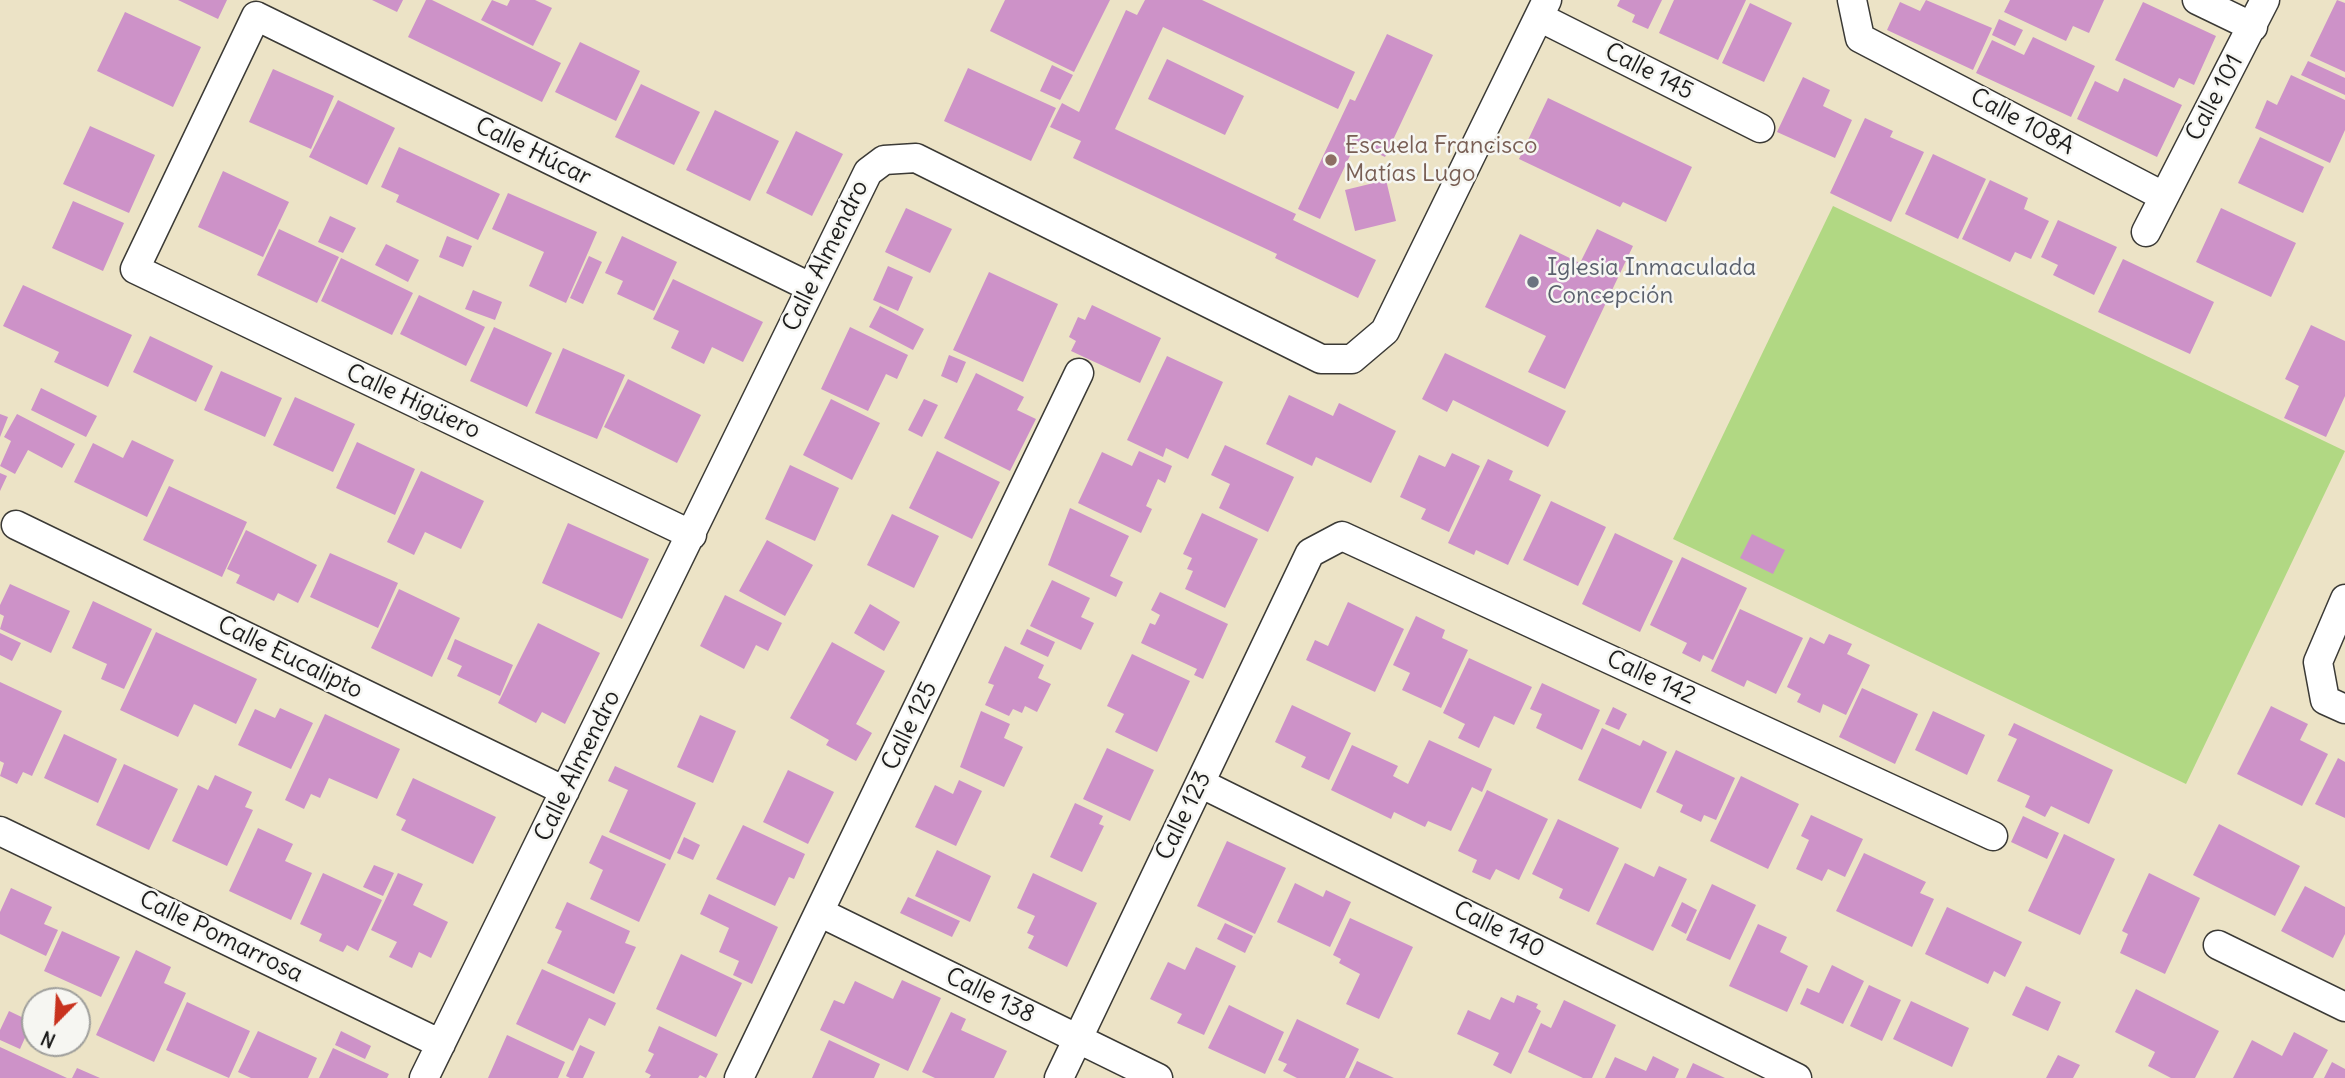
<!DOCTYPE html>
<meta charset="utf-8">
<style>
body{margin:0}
#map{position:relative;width:2345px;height:1078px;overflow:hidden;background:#ece3c6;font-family:Delius,sans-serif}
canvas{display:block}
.north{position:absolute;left:21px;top:987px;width:70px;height:70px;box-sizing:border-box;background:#f6f6f2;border:2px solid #9f9f9c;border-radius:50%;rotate:204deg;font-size:19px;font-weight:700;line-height:28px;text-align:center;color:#1c1c1c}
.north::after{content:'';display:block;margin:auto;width:24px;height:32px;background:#c8321e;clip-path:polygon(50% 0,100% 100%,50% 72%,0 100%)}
</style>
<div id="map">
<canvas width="2345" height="1078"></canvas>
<div class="north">N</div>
</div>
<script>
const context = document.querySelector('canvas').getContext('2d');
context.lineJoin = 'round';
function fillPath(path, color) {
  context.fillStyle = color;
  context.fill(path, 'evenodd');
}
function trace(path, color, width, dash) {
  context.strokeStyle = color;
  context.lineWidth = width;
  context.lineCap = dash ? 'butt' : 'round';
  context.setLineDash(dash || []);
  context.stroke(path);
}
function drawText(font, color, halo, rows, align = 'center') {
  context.font = font + ' Delius,sans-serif';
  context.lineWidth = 5;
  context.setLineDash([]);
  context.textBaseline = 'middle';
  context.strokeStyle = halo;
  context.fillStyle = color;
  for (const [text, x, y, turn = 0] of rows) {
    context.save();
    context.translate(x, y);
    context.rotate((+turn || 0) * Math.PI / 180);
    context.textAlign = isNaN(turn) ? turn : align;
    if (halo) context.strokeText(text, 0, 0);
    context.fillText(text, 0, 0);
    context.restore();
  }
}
fillPath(new Path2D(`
 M1833,206L2345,451L2186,784L1673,539Z`), '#b1d883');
fillPath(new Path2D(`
 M178,0H227L218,19Z
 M372,0H403L397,12Z
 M426,0H432L561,63L542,102L408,37Z
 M492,0L507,6L510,0H535L552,8L533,46L481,20Z
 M1005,0H1110L1074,72L990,31Z
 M1145,0H1202L1355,72L1338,109L1163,27L1115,129L1296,214L1293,220L1376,260L1358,298L1275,258L1277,254L1073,158L1081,141L1050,127L1062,103L1079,112L1126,10L1137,15Z
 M1620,0H1662L1648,29L1632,22L1635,15L1617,6Z
 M1674,0H1746L1718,60L1659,33Z
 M1926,0L1992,28L1973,70L1887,30L1900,2L1920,11Z
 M2010,0H2104L2089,33L2073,26L2066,41L2004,12Z
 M2337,0L2345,3V72L2310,56Z
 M2143,2L2216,36L2194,85L2179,78L2174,88L2115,60Z
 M1750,3L1792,23L1764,82L1722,63Z
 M125,12L201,47L173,107L97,71Z
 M1999,19L2023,30L2015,46L1992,35Z
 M1387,34L1433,55L1385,157L1356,143L1320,219L1298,209L1350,99L1355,101Z
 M2033,37L2095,66L2071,117L1976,73L1992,40L2024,55Z
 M580,42L640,71L616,121L555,92Z
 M1167,59L1244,96L1225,135L1148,99Z
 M2308,61L2345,78V95L2301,75Z
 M1052,65L1073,75L1060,100L1040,91Z
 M968,68L1056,108L1031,161L944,121Z
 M273,69L334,96L311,149L249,122Z
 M2291,75L2345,100V130L2330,163L2255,128L2267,100L2277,105Z
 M1803,77L1830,90L1823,106L1852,120L1835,158L1777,132Z
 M2124,78L2182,105L2157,157L2077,119L2095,81L2118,92Z
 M641,84L700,112L674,165L615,137Z
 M1548,98L1692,167L1666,222L1623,202L1620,207L1519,159Z
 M338,100L395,128L367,185L309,157Z
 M715,110L779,141L750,201L686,170Z
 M1865,118L1893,131L1890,137L1924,152L1891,222L1830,193Z
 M90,126L155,155L129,213L63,184Z
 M796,131L843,154L812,216L766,193Z
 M2260,137L2324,167L2303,213L2238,183Z
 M399,147L500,194L478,240L396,202L399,195L381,187Z
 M1933,154L1986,179L1958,239L1905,214Z
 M223,171L289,202L263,257L198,227Z
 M1386,180L1396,221L1355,231L1345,190Z
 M1990,180L2028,198L2024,209L2049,221L2031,259L2015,252L2010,262L1962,239Z
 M508,193L597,232L566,303L529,286L544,252L492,229Z
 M73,201L124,223L103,271L52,248Z
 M906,208L952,229L930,273L885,252Z
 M2221,208L2296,243L2271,297L2196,262Z
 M330,216L356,228L343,253L318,242Z
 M2058,220L2117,247L2094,295L2053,275L2058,265L2041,257Z
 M279,229L339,257L317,303L257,275Z
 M1597,229L1633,246L1565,389L1528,372L1546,336L1485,307L1520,234L1580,263Z
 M447,236L472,246L463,267L439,257Z
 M622,236L677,262L654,311L617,294L623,281L605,273Z
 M386,244L419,260L408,282L375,265Z
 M589,256L602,262L583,304L570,298Z
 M341,258L413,293L392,335L321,301Z
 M2123,259L2214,302L2190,354L2098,312Z
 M888,266L913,277L898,311L873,300Z
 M989,272L1058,304L1023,382L953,350Z
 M673,279L763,322L743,362L712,347L704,364L671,348L679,331L653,319Z
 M23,285L132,335L108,387L54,362L59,352L3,326Z
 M473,290L502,302L495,320L465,309Z
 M419,295L485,327L466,366L400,334Z
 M1092,305L1161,338L1140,383L1071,351L1076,341L1069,337L1078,317L1085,320Z
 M880,306L924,329L913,350L869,327Z
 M2311,325L2345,341V396L2326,437L2284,418L2299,386L2285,379Z
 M494,327L552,353L527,407L470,381Z
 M850,327L908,355L897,379L886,374L868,411L821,389Z
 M150,336L213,366L196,402L133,372Z
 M563,348L625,375L597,439L535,413Z
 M1445,353L1566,411L1548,447L1453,400L1447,412L1422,399Z
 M949,355L966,362L957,383L941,376Z
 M1167,356L1223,382L1188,459L1166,448L1163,457L1127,440Z
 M221,371L282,398L265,437L204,410Z
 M976,373L1024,397L1017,410L1036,419L1010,471L944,438Z
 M628,379L701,415L677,463L604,427Z
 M41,388L97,416L86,437L31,410Z
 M1289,395L1333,416L1339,403L1396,431L1371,483L1316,457L1312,466L1266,444Z
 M295,397L355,424L333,472L273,445Z
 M831,399L880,423L852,480L803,455Z
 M924,399L938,405L922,437L908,430Z
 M0,414L8,417L0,437Z
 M17,414L75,444L62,468L28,450L15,474L0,466L11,441L4,437Z
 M132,440L174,460L147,517L74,482L93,443L123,458Z
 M357,442L415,469L395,515L336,488Z
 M1225,445L1294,477L1268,532L1219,508L1230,484L1211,475Z
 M937,451L1000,482L972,539L909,508Z
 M1139,451L1172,466L1165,483L1158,479L1146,506L1152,509L1141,533L1078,503L1102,452L1132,466Z
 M1452,453L1480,466L1449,532L1421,519L1426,509L1400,497L1419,455L1445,467Z
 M1488,459L1513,471L1509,480L1541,495L1508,565L1476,550L1474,555L1448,543Z
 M790,465L839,488L815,541L765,519Z
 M421,471L484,501L461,549L425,532L414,555L387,542Z
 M0,473L7,476L0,491Z
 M169,486L247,522L222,577L143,540Z
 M1551,501L1606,527L1578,586L1523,560Z
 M1070,508L1129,536L1110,576L1123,582L1116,597L1048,565Z
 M1202,513L1258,539L1225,608L1185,589L1193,571L1187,569L1192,558L1183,554Z
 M892,514L939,536L914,588L867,565Z
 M568,523L649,559L622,619L542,583Z
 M246,530L317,565L298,603L278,593L274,601L236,583L240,575L227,569Z
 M1615,533L1673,561L1640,632L1582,604Z
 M1752,534L1785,550L1773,574L1740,558Z
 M767,540L813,565L785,616L739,591Z
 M330,553L398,583L378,628L310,597Z
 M1682,557L1747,588L1713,660L1703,655L1700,662L1682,653L1687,643L1650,625Z
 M1052,580L1090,598L1081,617L1094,623L1081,650L1030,626Z
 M10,584L70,611L51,653L0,629L4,616L0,614V605Z
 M399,589L460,618L432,677L371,648Z
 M1160,592L1228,624L1203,679L1194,675L1197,669L1141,643L1150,623L1155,625L1160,615L1151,610Z
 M725,595L782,623L768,651L756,645L744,669L700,646Z
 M93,601L152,629L124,689L101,679L107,664L72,648Z
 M1348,602L1404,629L1375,692L1306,660L1315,640L1328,646Z
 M870,604L900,622L884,651L854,633Z
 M1740,609L1803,638L1776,694L1747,680L1744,687L1711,671Z
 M1416,616L1445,630L1442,638L1468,650L1441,708L1402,690L1410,673L1393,665Z
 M538,623L600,653L565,724L542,712L536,723L498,703Z
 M1027,629L1055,642L1048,657L1020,644Z
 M156,632L257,679L236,724L194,704L178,737L120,710Z
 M0,633L21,643L12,661L0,655Z
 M1829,634L1852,644L1847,654L1870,665L1846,715L1823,704L1820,713L1797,702L1801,694L1787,687L1810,637L1824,644Z
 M455,639L513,665L500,696L457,676L462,666L447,659Z
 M832,642L885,671L856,724L872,733L856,761L826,745L829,740L790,718Z
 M1005,646L1044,665L1038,678L1051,684L1037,712L1025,706L1022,713L1013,709L1009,716L985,705L994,685L988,683Z
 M1132,654L1190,681L1157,752L1115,732L1124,714L1107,706Z
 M1469,658L1532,687L1514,725L1494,716L1479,748L1458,738L1465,724L1443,713Z
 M0,682L62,711L32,776L23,772L17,784L0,776L4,763L0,761Z
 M1542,683L1600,710L1582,750L1536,728L1542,714L1530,709Z
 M1862,688L1918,714L1895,764L1839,737Z
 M1292,705L1351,733L1329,780L1301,767L1306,757L1275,742Z
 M2271,706L2308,724L2300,740L2328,754L2302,806L2237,774Z
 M1613,707L1627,714L1619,730L1605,724Z
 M280,708L313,723L291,769L238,745L255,709L275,718Z
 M981,711L1010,724L1004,738L1023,747L1004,787L960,767Z
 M1933,711L1985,735L1967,775L1915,750Z
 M325,714L400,749L377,799L329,778L320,798L311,794L304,809L285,800Z
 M700,715L736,731L713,783L677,767Z
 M2014,723L2113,770L2089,824L2051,806L2045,817L2025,807L2030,796L1997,781L2017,739L2008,735Z
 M1602,728L1640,746L1643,740L1667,752L1641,809L1578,780Z
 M64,734L117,759L98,803L44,778Z
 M1429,740L1492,769L1482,792L1472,787L1451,831L1428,821L1425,827L1394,812L1391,819L1331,790L1352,745L1398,766L1393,776L1408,784Z
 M1107,748L1154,770L1130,821L1083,799Z
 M1676,750L1735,778L1716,820L1704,815L1701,822L1680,812L1683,805L1656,792Z
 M2338,758L2345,762V818L2315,804Z
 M124,764L178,789L149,850L96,825Z
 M615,766L696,803L670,860L609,832L628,790L608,781Z
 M788,770L834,792L808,844L763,822Z
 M215,775L252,792L245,807L253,810L227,866L172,841L198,785L208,790Z
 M1741,776L1799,804L1768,869L1710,841Z
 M413,778L496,817L473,864L401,830L406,820L396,815Z
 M959,780L982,791L956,846L915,827L935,785L953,794Z
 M1487,790L1548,819L1519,880L1496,869L1490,880L1472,872L1477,860L1458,851Z
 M1075,803L1103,816L1099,824L1104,826L1082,872L1050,857Z
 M1811,815L1863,839L1845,877L1828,869L1822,881L1796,869L1809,840L1801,836Z
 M2023,816L2059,833L2047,859L2011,842Z
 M1558,819L1619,848L1589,912L1559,898L1563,889L1532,874Z
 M2219,824L2300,866L2275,916L2193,875Z
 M743,825L805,854L794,879L789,877L775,906L716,879Z
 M258,828L293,844L285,861L312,873L291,920L229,891Z
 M2064,834L2115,859L2080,935L2028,911Z
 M602,835L666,864L639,922L590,899L603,870L589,863Z
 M684,837L700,845L693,860L677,853Z
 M1227,841L1286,868L1255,934L1197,906Z
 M937,850L991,876L970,922L915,896Z
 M1864,853L1926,882L1920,893L1934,899L1912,947L1836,911Z
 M1625,863L1654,877L1659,866L1687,879L1653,951L1596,924Z
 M374,865L394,873L383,896L363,887Z
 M323,873L382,900L358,951L347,945L343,952L319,941L322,934L300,924Z
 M398,873L423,884L413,905L448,922L431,958L419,952L412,968L389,957L397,942L371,930Z
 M1033,873L1097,903L1067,967L1028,948L1034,936L1027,933L1035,916L1017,908Z
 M2149,873L2200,898L2165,974L2120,953L2128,934L2122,931Z
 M1295,883L1323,897L1326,890L1351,902L1330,947L1277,922Z
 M1712,884L1756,905L1730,960L1686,940Z
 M2305,886L2345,907V934L2333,958L2281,931Z
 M11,888L52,907L44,924L58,930L46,956L0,934V912Z
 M709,894L778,927L752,984L733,975L739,961L719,952L729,928L700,914Z
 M908,897L960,921L952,937L900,913Z
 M567,902L630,931L625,943L636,947L614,994L547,963L562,931L555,928Z
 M1682,902L1697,910L1686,934L1671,926Z
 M1947,907L2022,942L2005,977L1994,971L1988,984L1925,954Z
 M1350,918L1413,947L1379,1019L1346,1004L1360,974L1339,963L1341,959L1333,955Z
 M1225,923L1253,936L1245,953L1217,939Z
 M1758,924L1787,937L1780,952L1808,966L1787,1012L1729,986Z
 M62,931L120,957L101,997L44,971Z
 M1196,947L1236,966L1204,1035L1177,1023L1182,1014L1150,999L1168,962L1185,970Z
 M136,950L171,967L164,983L186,993L154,1062L96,1035Z
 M681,954L742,983L716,1037L656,1009Z
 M1832,965L1864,981L1843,1024L1800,1004L1807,988L1819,993Z
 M542,969L616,1003L605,1026L589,1018L573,1051L516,1024Z
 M902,980L941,998L908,1071L820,1030L834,1000L844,1004L855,981L893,999Z
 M1869,985L1901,1000L1882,1041L1850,1026Z
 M2026,986L2061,1002L2048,1031L2012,1015Z
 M2136,989L2219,1031L2195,1078H2171L2148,1066L2155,1052L2115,1032Z
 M1517,995L1538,1004L1536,1008L1541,1011L1511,1074L1493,1065L1499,1053L1457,1034L1468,1010L1490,1020L1501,997L1514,1003Z
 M1564,1000L1616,1025L1592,1078H1583L1528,1052L1541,1023L1551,1028Z
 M1911,1001L1969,1028L1952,1067L1893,1039Z
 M187,1002L250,1031L229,1078L166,1050Z
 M1229,1005L1284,1032L1265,1074L1208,1048Z
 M9,1011L32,1022L20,1049L0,1040V1030Z
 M951,1012L966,1019L961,1030L1007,1051L994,1078H935L922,1072Z
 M1297,1019L1359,1049L1345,1078H1297L1283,1071L1287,1064L1278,1060Z
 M659,1026L718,1054L706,1078L700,1075L698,1078H649L651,1075L645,1072L654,1054L648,1051Z
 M258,1031L317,1058L308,1078H251L238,1072Z
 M341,1031L371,1046L365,1059L335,1045Z
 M2294,1032L2328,1050L2313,1078H2233L2252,1040L2282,1056Z
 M507,1035L565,1062L558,1078H488Z
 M829,1040L880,1064L874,1078H812Z
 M580,1045L595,1052L583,1078H570L566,1076Z
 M0,1047L67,1078H0Z
 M333,1048L389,1074L387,1078H319Z
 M2058,1055L2080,1065L2073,1078H2046Z
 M1653,1056L1679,1069L1675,1078H1605L1615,1057L1646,1071Z
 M1357,1061L1394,1078H1349Z
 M2332,1062L2345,1069V1078H2324Z
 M1693,1063L1725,1078H1686Z
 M77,1068L100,1078H72Z`), '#cd92c8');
const minor = new Path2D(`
 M1852,0L1860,38L2163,196
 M2197,0L2253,27
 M1539,17L1760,128
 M2146,232L2265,0
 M16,525L565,791
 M692,535L135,269L256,16L810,287
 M2345,599L2318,662L2325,700L2345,709
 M1200,783L1797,1078
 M0,831L441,1044
 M821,913L1158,1078
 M2218,945L2345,1007
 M424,1078L868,172L884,160L916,158L1321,359H1352L1385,331L1547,0
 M739,1078L1079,373
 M1059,1078L1310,553L1342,536L1993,836`);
trace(minor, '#3b3a36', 31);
trace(minor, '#fff', 28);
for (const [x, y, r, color] of [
 [1331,160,7,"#8d6e63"],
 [1533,282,7,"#6b7280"]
]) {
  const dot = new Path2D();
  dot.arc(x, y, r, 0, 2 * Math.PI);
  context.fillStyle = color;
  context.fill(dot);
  trace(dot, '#f6f6f2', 2.5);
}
drawText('24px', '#1c1c1c', '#f6f6f2', [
 ["Calle 145",1649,72,27],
 ["Calle 101",2215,98,-62],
 ["Calle 108A",2022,122,28],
 ["Calle Húcar",533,152,26],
 ["Calle Almendro",826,256,-64],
 ["Calle Higüero",413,402,25],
 ["Calle Eucalipto",290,658,26],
 ["Calle 142",1651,678,25],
 ["Calle 125",910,726,-64],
 ["Calle Almendro",578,766,-64],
 ["Calle 123",1184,816,-64],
 ["Calle 140",1499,930,26],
 ["Calle Pomarrosa",221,937,26],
 ["Calle 138",990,996,26]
]);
drawText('24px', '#785e54', '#f6f6f2', [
 ["Escuela Francisco",1345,146],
 ["Matías Lugo",1345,174]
], 'left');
drawText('24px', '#5b616d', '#f6f6f2', [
 ["Iglesia Inmaculada",1547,268],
 ["Concepción",1547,296]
], 'left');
</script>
